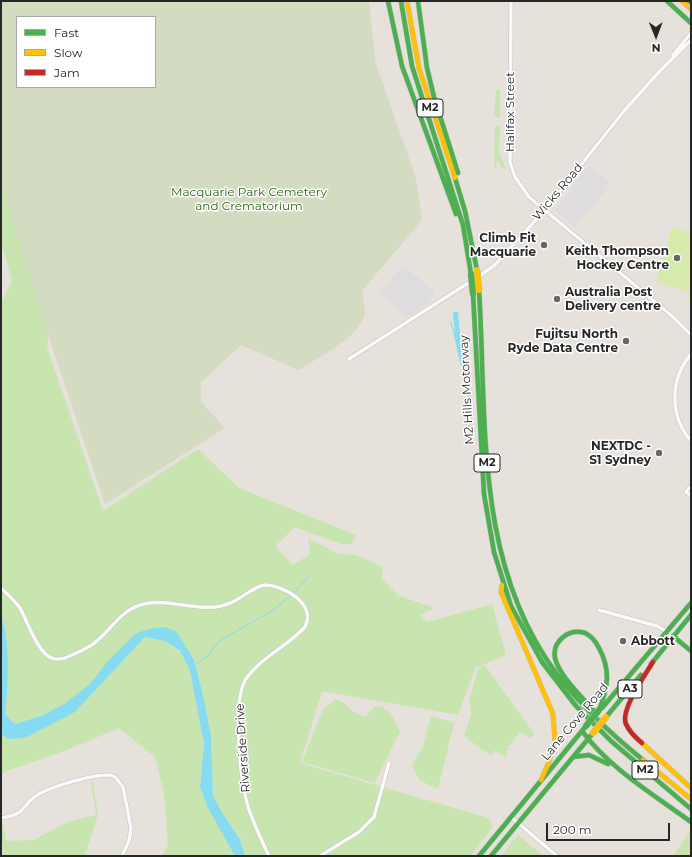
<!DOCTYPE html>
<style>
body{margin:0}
#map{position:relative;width:692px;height:857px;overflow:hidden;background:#e6e1db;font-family:Montserrat,sans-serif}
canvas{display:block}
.frame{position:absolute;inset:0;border:2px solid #272727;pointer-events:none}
.legend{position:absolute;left:16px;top:16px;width:140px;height:72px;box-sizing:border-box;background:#fff;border:1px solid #a9a9a9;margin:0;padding:5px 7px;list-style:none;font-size:12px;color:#272727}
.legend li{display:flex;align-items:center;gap:8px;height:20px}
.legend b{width:20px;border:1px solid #a9a9a9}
.north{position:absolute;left:636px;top:16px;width:40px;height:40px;-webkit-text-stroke:3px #fff;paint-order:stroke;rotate:179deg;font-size:11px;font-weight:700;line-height:16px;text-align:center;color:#272727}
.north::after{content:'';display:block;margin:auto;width:14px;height:18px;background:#272727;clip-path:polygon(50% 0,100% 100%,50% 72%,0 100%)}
.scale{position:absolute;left:546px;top:823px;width:124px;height:18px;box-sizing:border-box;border:2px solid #272727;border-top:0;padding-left:5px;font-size:12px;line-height:14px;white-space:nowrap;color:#272727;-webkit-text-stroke:3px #fff;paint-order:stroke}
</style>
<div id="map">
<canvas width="692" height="857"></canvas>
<div class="frame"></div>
<ul class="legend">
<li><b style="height:5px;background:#4caf50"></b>Fast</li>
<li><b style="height:5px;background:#ffc107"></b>Slow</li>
<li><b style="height:5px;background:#c62828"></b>Jam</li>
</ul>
<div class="north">N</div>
<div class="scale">200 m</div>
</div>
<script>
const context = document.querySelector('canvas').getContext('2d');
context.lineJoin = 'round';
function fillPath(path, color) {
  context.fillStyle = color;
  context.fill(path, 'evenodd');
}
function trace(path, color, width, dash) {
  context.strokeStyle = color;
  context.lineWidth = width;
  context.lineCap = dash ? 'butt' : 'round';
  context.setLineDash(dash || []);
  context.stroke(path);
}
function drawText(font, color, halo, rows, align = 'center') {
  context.font = font + ' Montserrat,sans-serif';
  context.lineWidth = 3;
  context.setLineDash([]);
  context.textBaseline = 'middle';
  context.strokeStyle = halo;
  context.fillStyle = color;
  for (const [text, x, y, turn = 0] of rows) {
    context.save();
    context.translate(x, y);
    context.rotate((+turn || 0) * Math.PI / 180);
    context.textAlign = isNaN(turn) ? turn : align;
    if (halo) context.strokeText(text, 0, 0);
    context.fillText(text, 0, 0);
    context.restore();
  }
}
fillPath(new Path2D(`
 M589,165L611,184L575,227L555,210Z
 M403,265L435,292L427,304L407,317L379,294Z`), '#dfdcdf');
fillPath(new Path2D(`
 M496,90H500V117H494Z
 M495,126H500L499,152L506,169H502L499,161H496V167H494Z
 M1,179L50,319L47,347L103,511L198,449L239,488L356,535L352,544H341L295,527L275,546L293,565L310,554L308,538L338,554L356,555L383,567L381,578L399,596L435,608L420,615L427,622L492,604L506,655L475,668L458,715L322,691L300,763L489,818L493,827L470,856H245L240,838L223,814L213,796L211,735L203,695L194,660L148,629L108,661L91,684L64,704L41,716L15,724L5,715C8,689 11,641 1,617V298H4L12,280L1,242Z
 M145,637L165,641L180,652L190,671L204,744L200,787L235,856H162L168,845L164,793L155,757L119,728L62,752L9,770L1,775V734L8,739L75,712Z
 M485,665L535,735L529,738L520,732L507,748L512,749L507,750L506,758L495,750L491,756L464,736L471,714L469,701L478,669Z
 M336,699C350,704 349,713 366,717L374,707L381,706L391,714L400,731L375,783L302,762L323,709Z
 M431,716L454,723L438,789L419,780L412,765L423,746Z
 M91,782H93L98,815L85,856H3L1,824L3,823L6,841L34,840L67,822L96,815Z
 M690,831L691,856H673Z
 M518,835L542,855L544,856H501Z`), '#c8e5b0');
fillPath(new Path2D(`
 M1,1H369L375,61L416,178L422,220L362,291C363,298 366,309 364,316C359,337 317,358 299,370L241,345L201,382V402L225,428L105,504L42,317L1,182ZM17,17H155V87H17Z`), '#d3dcc1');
fillPath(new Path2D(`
 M672,227L691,233V286L689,292L656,282Z`), '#d6eaac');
fillPath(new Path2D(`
 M453,312H458L463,367L461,366C457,351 455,336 450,322L451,321L455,334Z
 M1,617C11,640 8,689 5,715L15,724L41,716L64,704L90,684L108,661L135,634L148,629L165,627L177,632L194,660L203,695L211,735L213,796L223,814L240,839L245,856H235L208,808L200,787L204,744L190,671L180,651L165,641L145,637L75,712L25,738L8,739L1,734Z`), '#86dbf0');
trace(new Path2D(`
 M294,593L308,577
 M195,665L208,656L219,641L270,612L292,595`), '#86dbf0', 1);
const street = new Path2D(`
 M511,1L510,162L515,177L529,197L672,316L691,335
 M673,55L691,33
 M478,277L495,265L512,246L545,210L624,111L659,72L691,40
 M691,354C670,379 669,416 691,441
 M349,359L473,280
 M691,486L686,492L691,496
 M1,588C7,594 15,601 20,608C27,620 38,654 52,658C59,661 66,658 72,655C81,651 91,647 98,640C110,630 118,616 131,609C157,594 188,610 215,607C238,605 247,589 264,585C284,585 317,604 305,627C288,646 261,657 246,679C232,700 240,777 247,803C252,821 261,839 269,856
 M599,610L657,626L666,631
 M511,817L557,856
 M1,818C29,814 20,805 39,794C53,786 94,774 110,775L115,777L123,787L131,828L129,841L122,856
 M320,856L359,832L374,817L389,763`);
const fast = new Path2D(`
 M388,1L402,66L456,214
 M401,1L412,66L463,225L471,274
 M418,1L427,68L434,97L458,173
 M667,1L691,23
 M688,1L691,2
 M455,178L465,211L477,270
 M479,290C487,419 474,563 556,673C581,706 611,734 643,760
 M473,294L484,494L494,552L511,606L542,662L576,706L611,741L691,809
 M673,636L691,651
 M651,664L691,615
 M602,708L691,603
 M595,712C583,698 559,676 555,658C552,641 569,628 585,633C592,636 596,642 599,648C611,670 608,688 599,710
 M606,717L641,675
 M582,731C610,769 653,794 691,822
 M573,757L589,755L608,764
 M479,856L586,726
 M491,856L593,733`);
const slow = new Path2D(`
 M407,1L419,68L455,178
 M682,1L691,9
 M502,585L501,592L553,714L555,740L549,762L541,780
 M642,743L691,788
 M643,760L691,799`);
const jam = new Path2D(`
 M642,743C636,738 629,731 626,724C620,710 645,675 653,662`);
trace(street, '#c2c1c2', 4.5);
trace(fast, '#c2c1c2', 5.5);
trace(slow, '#c2c1c2', 5.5);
trace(jam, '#c2c1c2', 5.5);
trace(street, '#fbfafa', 3.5);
trace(fast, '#4caf50', 4.5);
trace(slow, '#ffc107', 4.5);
trace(jam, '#c62828', 4.5);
const fastBridge = new Path2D(`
 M471,274L473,294
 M586,726L599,710`);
const slowBridge = new Path2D(`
 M477,270L479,290
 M593,733L606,717`);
trace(fastBridge, '#bfbdbb', 7, []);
trace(slowBridge, '#bfbdbb', 7, []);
trace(fastBridge, '#4caf50', 6);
trace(slowBridge, '#ffc107', 6);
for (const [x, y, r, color] of [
 [544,245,4,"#6a6866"],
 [677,258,4,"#6a6866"],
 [557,299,4,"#6a6866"],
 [626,341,4,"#6a6866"],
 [659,453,4,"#6a6866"],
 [623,641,4,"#6a6866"]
]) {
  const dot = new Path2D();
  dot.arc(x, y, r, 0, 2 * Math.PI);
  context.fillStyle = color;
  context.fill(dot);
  trace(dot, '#fff', 1.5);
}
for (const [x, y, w] of [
 [430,108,26],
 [487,463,26],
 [630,689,24],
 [645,770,26]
]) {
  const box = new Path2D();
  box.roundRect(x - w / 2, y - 9, w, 18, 3);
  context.fillStyle = '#fff';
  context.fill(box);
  trace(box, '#272727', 1);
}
drawText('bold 11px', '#272727', null, [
 ["M2",430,108],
 ["M2",487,463],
 ["A3",630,689],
 ["M2",645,770]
]);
drawText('12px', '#272727', '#fff', [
 ["Halifax Street",510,112,-90],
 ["Wicks Road",558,192,-50],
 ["M2 Hills Motorway",467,390,-93],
 ["Lane Cove Road",575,722,-50],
 ["Riverside Drive",243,748,-94]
]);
drawText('12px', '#296812', '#fff', [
 ["Macquarie Park Cemetery",249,192],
 ["and Crematorium",249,206]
]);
drawText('bold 12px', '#272727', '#fff', [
 ["Climb Fit",536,238],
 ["Macquarie",536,252],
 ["Keith Thompson",669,251],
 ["Hockey Centre",669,265],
 ["Australia Post",565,292,"left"],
 ["Delivery centre",565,306,"left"],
 ["Fujitsu North",618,334],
 ["Ryde Data Centre",618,348],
 ["NEXTDC -",651,446],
 ["S1 Sydney",651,460],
 ["Abbott",631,641,"left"]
], 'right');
</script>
